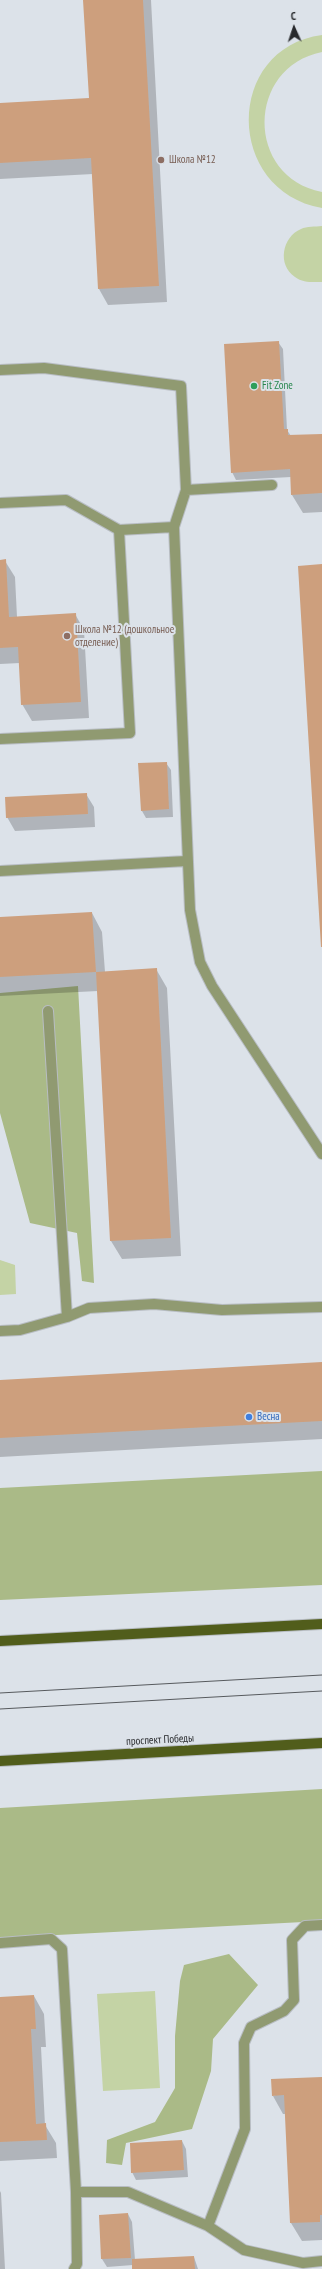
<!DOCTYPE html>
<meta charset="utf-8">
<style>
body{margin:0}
#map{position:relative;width:322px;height:2269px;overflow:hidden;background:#dce2e9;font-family:"PT Sans Narrow",sans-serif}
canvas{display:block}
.north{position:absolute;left:274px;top:8px;width:40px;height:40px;-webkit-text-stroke:3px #dce2e9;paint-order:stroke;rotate:357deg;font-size:11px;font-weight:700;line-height:16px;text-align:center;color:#282a2d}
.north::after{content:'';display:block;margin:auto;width:14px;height:18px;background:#282a2d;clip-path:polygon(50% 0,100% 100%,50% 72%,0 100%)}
</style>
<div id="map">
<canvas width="322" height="2269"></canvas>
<div class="north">С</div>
</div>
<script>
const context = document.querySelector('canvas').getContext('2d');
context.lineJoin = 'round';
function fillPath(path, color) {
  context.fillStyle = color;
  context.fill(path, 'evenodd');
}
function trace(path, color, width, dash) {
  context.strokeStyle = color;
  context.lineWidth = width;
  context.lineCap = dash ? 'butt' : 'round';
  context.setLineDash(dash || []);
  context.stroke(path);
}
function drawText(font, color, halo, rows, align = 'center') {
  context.font = font + ' "PT Sans Narrow",sans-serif';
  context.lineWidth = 4;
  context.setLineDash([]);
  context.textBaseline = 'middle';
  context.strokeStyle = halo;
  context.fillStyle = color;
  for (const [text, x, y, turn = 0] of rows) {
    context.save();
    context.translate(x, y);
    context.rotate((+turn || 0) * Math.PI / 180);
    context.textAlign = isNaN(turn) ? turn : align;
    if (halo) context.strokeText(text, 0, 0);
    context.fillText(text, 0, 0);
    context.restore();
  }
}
fillPath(new Path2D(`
 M322,35V52C246,67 245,177 322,192V208C225,191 224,48 322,35Z
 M322,226V282C312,282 303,283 295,277C277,265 282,237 301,229C307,226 315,227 322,226Z
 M0,1260L15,1265L16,1294L0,1295Z
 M155,1991L160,2088L103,2091L97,1994Z`), '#c4d3a5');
fillPath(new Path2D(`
 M78,986L94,1283L82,1281L77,1233L30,1223L0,1113V993Z
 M322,1471V1585L0,1600V1488Z
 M322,1789V1921L0,1938V1808Z
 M229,1954L258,1985L213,2039L211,2071L192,2129L126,2143L122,2165L106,2163L107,2140L155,2122L175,2088V2036L180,1981L184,1965Z`), '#aaba87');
fillPath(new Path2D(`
 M84,0H151L167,302L108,305L99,289L93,174L0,179V104L90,99Z
 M278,342L283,349L287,430L291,436L322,435V512L303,513L292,495L291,477L236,480L232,472Z
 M0,561H5L15,577L17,617L75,614L84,630L89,718L32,721L22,704L20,663L0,664Z
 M166,763L171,770L173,817L146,818L142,811Z
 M86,794L94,807L95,827L15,831L7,817Z
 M92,913L102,932L105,972L156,969L167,988L181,1256L122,1259L111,1241L98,991L0,996V918Z
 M322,1363V1439L0,1457V1381Z
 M34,1996L44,2014L46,2047H41L45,2125L56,2143L57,2158L0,2161V2003Z
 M322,2078V2240L302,2241L291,2223L286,2114H283L273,2096Z
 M182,2141L186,2149L188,2177L136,2180L132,2172Z
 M0,2191L1,2193L5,2269H0Z
 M128,2214L132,2222L135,2260L194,2257L198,2269H133V2265L107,2267L102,2259L100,2216Z`), '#0003');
fillPath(new Path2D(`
 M83,0H143L159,286L98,289L91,158L0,163V103L89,98Z
 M279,341L284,429H288V435L322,434V493L291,495L290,469L231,473L224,344Z
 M6,559L9,617L76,613L81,702L21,705L18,647L0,648V560Z
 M322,564V947H321L298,566Z
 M167,762L169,809L141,811L138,763Z
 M87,793L88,814L6,818L5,797Z
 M92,912L96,972L0,977V917Z
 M157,968L171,1238L110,1241L96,972Z
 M322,1362V1421L0,1438V1380Z
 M34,1995L36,2029H31L36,2124L46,2123L47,2140L0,2142V1997Z
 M322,2077V2215H320V2222L290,2223L284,2095L272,2096L271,2079Z
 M182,2140L184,2170L131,2173L130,2143Z
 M128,2213L131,2258L101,2259L99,2215Z
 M194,2256L195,2269H132V2259Z`), '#cd9f7d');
const minor = new Path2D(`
 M0,370L44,368L181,386L186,490L174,527L190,910L200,962L212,986L322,1154
 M186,490L272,485
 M0,503L66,500L119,530L174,527
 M0,739L130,733L119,530
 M0,871L187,861
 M48,1011L67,1317
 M0,1331L20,1330L67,1317L89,1308L154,1304L222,1310L322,1307
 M0,1943L51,1939L62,1949L76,2192L77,2264L74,2269
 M76,2192H128L208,2226L244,2250L303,2263L322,2261
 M208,2226L245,2129L244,2043L251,2027L284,2011L294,2000L292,1940L305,1926L322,1925`);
const major = new Path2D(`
 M0,1641L322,1624
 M0,1761L322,1743`);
trace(minor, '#b8bdc3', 12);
trace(major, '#b8bdc3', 12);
trace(minor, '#909a71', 10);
trace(major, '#515d1b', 10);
trace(new Path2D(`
 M0,1693L322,1675
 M0,1709L322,1691`), '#575a5e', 1);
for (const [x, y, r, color] of [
 [161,160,4,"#8d6e63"],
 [254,386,4,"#2e9e5b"],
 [67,636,4,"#8d6e63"],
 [249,1417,4,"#3f7fe0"]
]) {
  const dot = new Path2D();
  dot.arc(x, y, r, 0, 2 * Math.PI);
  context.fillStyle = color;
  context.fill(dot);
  trace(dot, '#dce2e9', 1.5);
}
drawText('11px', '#785e54', '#dce2e9', [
 ["Школа №12",169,160],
 ["Школа №12 (дошкольное",75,630],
 ["отделение)",75,643]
], 'left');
drawText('11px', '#27864d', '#dce2e9', [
 ["Fit Zone",262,386]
], 'left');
drawText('11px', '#366cbe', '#dce2e9', [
 ["Весна",257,1417]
], 'left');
drawText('11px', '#282a2d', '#dce2e9', [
 ["проспект Победы",160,1740,-3]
]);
</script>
